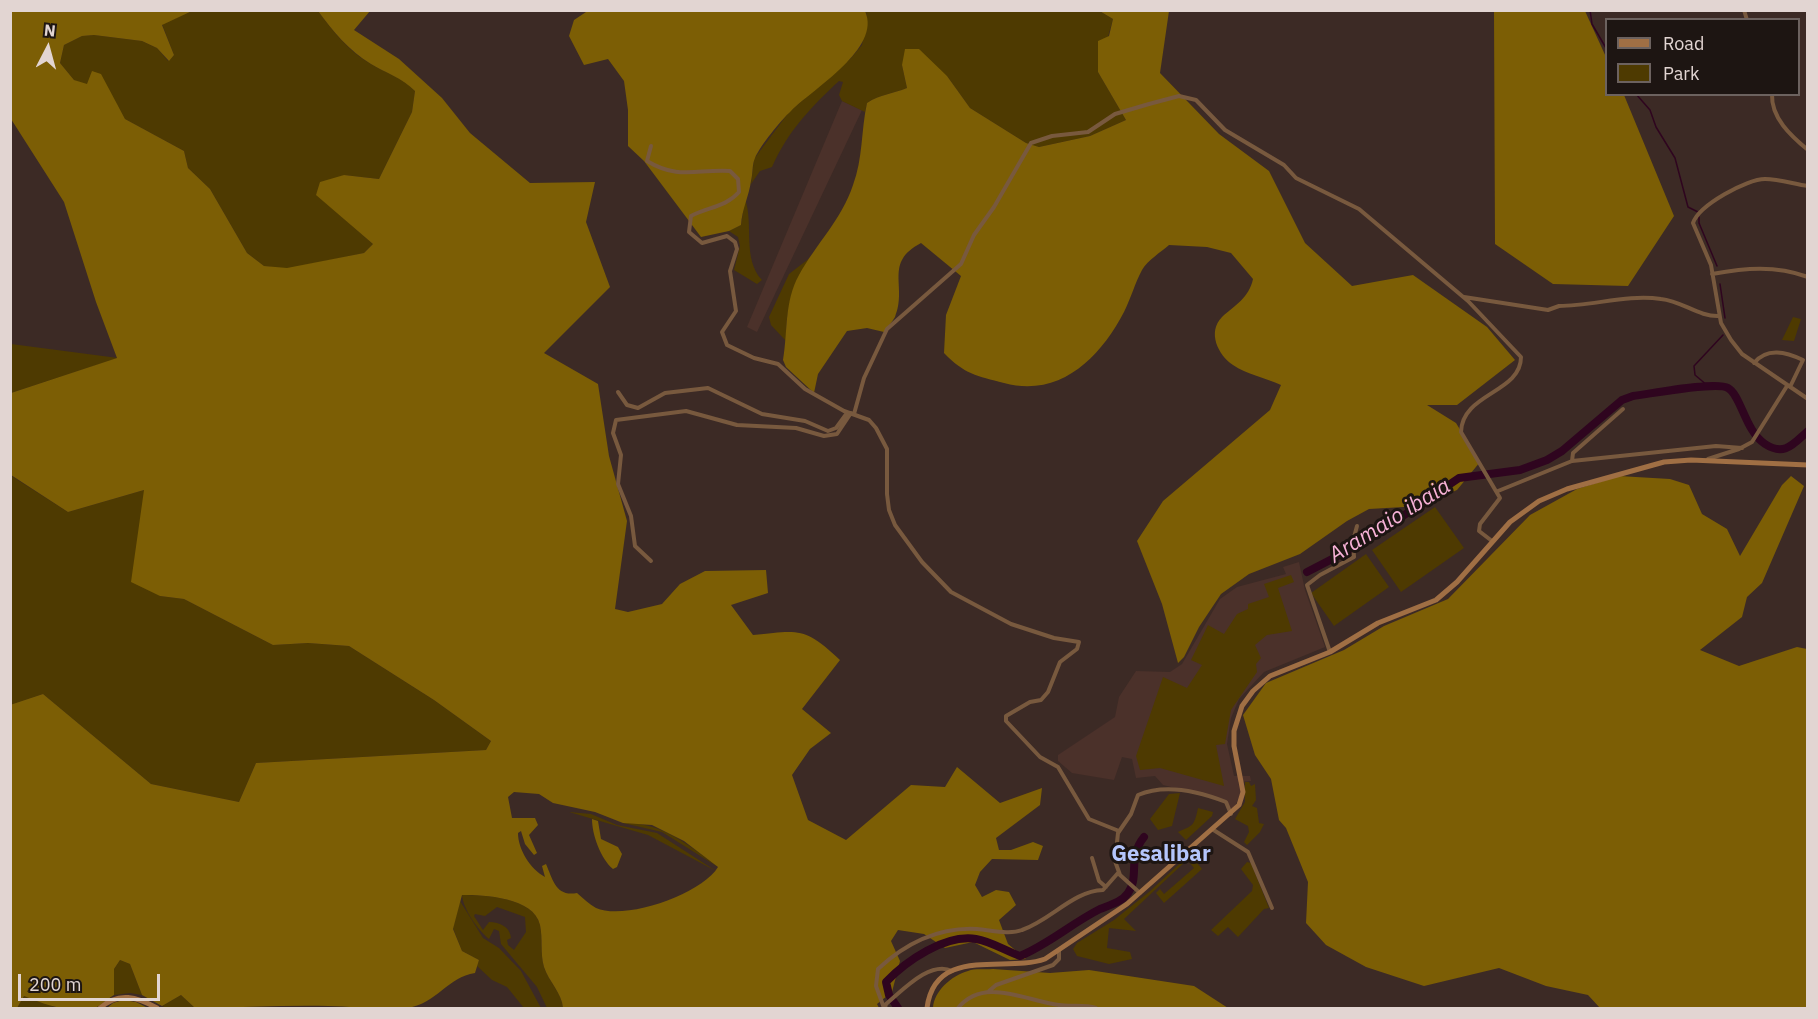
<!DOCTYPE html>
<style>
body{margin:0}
#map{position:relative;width:1818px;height:1019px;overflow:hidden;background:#3c2a25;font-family:"IBM Plex Sans",sans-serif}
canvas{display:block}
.frame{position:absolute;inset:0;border:12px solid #e2d5d2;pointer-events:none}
.legend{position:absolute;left:1605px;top:18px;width:195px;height:78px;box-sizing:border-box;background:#1d1512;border:2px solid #6c625f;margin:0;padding:8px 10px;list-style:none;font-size:18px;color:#e2d5d2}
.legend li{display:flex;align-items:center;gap:12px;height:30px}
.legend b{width:30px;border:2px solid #6c625f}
.north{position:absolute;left:18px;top:18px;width:60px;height:60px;-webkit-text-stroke:4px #1d1512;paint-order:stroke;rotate:6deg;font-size:16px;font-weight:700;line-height:24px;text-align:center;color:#e2d5d2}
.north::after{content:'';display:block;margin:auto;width:21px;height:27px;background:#e2d5d2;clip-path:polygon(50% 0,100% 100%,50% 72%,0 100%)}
.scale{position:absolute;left:18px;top:974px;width:142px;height:27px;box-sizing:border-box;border:3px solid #e2d5d2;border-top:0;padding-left:8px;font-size:18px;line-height:21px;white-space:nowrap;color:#e2d5d2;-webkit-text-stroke:4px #1d1512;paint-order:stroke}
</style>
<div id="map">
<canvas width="1818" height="1019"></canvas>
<div class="frame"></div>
<ul class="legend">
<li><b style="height:8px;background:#a06f44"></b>Road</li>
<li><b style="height:16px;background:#4e3a01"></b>Park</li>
</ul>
<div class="north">N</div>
<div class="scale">200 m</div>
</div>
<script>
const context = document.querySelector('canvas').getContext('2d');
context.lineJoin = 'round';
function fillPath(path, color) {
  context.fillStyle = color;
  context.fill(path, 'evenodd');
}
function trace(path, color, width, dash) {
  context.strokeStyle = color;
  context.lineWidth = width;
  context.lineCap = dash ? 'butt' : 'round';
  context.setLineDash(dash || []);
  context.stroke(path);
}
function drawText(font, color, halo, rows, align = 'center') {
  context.font = font + ' "IBM Plex Sans",sans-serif';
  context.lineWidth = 6;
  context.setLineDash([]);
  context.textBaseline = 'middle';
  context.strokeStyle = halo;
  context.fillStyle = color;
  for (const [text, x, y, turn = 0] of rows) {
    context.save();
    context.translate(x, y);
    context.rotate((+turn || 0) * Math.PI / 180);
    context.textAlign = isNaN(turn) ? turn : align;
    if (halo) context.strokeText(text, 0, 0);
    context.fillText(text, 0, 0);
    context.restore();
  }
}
fillPath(new Path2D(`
 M842,101L862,110L757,332L747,327Z
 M1299,562L1305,590L1325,647L1264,672L1239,699L1231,718L1227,744L1234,776H1250L1251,781L1238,782L1241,792L1234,809L1227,807L1228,801L1163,785L1155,776L1136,778L1132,759L1122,757L1114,780L1072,773L1058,761V755L1115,717L1119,697L1136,671L1170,672L1182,664L1220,599L1237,587L1286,574L1283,567Z`), '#4b312a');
fillPath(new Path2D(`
 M1098,10L1113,19L1098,72L1126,120L1090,136L1039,147L1026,143L970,108L947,76L902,65L907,88C893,94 880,94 867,103L865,112L842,101L839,95L843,82L839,81C811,107 788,131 772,167L760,171L751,184L754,159L789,112L851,58L862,45L867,15L865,11Z
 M192,11H318C333,31 349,52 371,64C386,73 403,78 415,91L412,112L379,179L344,175L316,194L373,244L364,253L287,269L264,266L247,253L210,189L188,168L184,151L125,119L113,98L74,80L60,63L64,45L82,36L94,35L142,41L157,48L168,61L174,55L162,24Z
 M745,199C754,224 742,259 762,280L757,284L734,270L740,246L738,237L729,231L741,225Z
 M811,257C792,286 786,307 786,341L771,325L769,317L789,274Z
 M1793,317L1801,319L1794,341L1782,340Z
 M11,344L118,358L11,393Z
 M10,475L68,512L144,490L160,596L184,599L273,645L308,643L349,646L434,700L491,741L486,750L256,763L239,802L151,784L43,694L11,705Z
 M1435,507L1464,548L1401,592L1372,550Z
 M1366,554L1389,587L1334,626L1311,593Z
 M1291,575L1294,582L1278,588L1292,631L1267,635L1255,645L1261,658L1256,664L1257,672L1231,710L1225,744L1216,745L1224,786L1160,768L1140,770L1136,756L1163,677L1187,688L1202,665L1191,660L1208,625L1224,634L1237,614L1248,609V604L1269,597L1264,584Z
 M1245,782H1249L1251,786L1255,784L1256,800L1252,806L1257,808L1259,823L1264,824L1260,832L1247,845L1244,842L1249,832L1248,826L1235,819L1245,802Z
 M1180,793L1172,826L1158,830L1150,819L1169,794Z
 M1198,808L1213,812L1212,816L1186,840L1178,832C1193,825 1194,827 1198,808Z
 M569,812L591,814L617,825L657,833L716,871L648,835Z
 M623,823C662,822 689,845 718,867L662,832Z
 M1190,854L1202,869L1164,903L1156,893L1160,889L1164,894L1194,868L1187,860L1124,919L1136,931L1109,928L1107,948L1130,952L1132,959L1109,964L1077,956L1073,949L1077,943L1114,920L1149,892Z
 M1247,862L1251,863L1269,908L1264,909L1238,937L1228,927L1218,936L1211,930L1252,891L1253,885L1241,869Z
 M462,895C484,895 534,897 540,925C543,939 540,953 544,967C549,982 562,993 563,1008H547L537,987L501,944L499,931L494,929L489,939C478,930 463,909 462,895ZM497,907L525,917L526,932L514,950L508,945L507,940L511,938C510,927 500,922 489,922L483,930L474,916L475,914L485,916Z
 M460,901L483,938L499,948L521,971L541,1008H524L507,987L492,980L477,966L479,960L462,951L453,928Z
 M120,960L130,964L142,995L130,993L114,995V969Z
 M181,995L195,1008H167L162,1006Z
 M24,996L48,1003L55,1008H17Z`), '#4e3a01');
fillPath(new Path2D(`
 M589,10L865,11C882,48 814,88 791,111C781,120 760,146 755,158C752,164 753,174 751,181C749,196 742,209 741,225L729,231L701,237L644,161L628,146V110L624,81L608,59L584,65L569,36L574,20Z
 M1098,10L1169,11L1160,73L1219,134L1269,171L1305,243L1352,286L1413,275L1487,327L1515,360L1457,405H1427L1456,423L1480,462L1457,490L1421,506L1369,509L1347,521L1300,554L1249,574L1221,594L1199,627L1184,657L1178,663L1162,604L1137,541L1163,501L1270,410L1281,385C1266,378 1246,374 1233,365C1218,355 1207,332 1222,317C1235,305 1249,298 1253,279L1231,253L1207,247L1169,245C1161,252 1148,260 1142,270C1135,283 1131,298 1124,312C1100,358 1060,398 1004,383C977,376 964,374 944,353L946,315L961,276L921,243C883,263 908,286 895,317C892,322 887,328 884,332L867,328L847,331L818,374L814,393L786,367L783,360C788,332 784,302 799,275C816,244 842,219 853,185C863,159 861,130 867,103C880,94 893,94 907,88L902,65L905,49H919L947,76L970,108L1026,143L1039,147L1090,136L1126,120L1098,72V41L1109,36L1113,19Z
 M11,11H192L162,25L174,55L169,61L157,48L142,41L94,35L82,36L64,45L60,63L74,80L87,84L92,71L101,74L125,119L184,151L188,168L210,189L247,253L264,266L287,268L364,253L373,244L316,195L320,182L344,175L379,179L412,112L415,91C402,78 386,73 371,64C349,51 333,31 318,11H370L354,30L399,59L442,98L470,133L530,183L595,182L586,222L610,287L544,353L598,384L609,456L627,521L615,609L628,612L662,604L680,584L705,571L766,570L768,593L731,605L753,635C800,630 805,627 840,660L802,709L831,733L810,749L792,775L808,820L846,840L911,785L945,787L957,767L1000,803L1042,788L1040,805L996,838L999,850H1011L1033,842L1043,846L1038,860L992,859L980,872L975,885L982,897L996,890L1009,892L1016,905L999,920L1008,944L1026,959L1010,960L973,942L945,948L924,934L898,930L891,941L900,961L892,992L877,1004L879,1008H563C562,993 549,982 544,967C540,953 543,939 540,925C534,897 484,895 462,895L453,929L462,951L479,960L475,973C448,977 436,1004 407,1008C381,1012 354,1006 328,1006C284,1005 239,1008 195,1008L181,995L162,1006L142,995L130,964L120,960L114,969V995C108,998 100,1007 94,1008C70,1014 46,1005 24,996L17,1008H11L10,705L43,694L151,784L239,802L256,763L486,750L491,741L434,700L349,646L308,643L273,645L184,599L160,596L131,582L144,490L68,512L11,475V393L117,358L96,302L64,202L11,119ZM514,792L539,794L553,803L595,812L623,823L652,825L684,841L718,867C702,894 625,921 596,908C589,904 583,898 577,893C556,897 553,880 546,864L542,866L545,877C530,869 518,849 518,833L521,831L525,844L534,855L537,853L529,835L538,825L535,818H512L508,797Z
 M1494,11H1585L1606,57V94L1624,95L1674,216L1628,286L1553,284L1495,244Z
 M1619,476L1670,479L1689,485L1702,514L1727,529L1740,556L1782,485L1791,476L1804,486L1762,583L1747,597L1742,617L1700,650L1739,666L1797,647L1807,649V1008H1600L1588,995L1546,986L1499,968L1424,986L1366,967L1326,945L1306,923L1308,882L1286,828L1279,820L1271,779L1255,755L1243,715L1266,683L1344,650L1384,626L1448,599L1530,515L1577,489Z
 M592,819L598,821L601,839L618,847L622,854L617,867L613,869C601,859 592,835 592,819Z
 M993,969L1050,973L1089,970L1194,986L1228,1008H933C934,991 951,976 968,971C975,968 985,970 993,969Z
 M123,1000L136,1002L148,1008H107L113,1003Z`), '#7c5e05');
trace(new Path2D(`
 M1590,10L1592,24L1606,48
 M1636,94L1650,110L1656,127L1675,158L1688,207L1698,212
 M1699,217V223L1717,266
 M1720,284L1725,318
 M1708,386L1695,375L1694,366L1723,335`), '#2f051f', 1.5);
trace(new Path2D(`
 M1307,572L1363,543L1459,478L1520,470L1547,460L1562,451L1622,400L1633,396C1650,394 1716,381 1728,388C1741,395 1745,431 1765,444C1785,457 1794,443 1808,431
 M898,1008L889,995L886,982C906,961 945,934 976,939C990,941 1006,951 1020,956C1049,944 1072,923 1100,909C1110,905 1122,902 1128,893C1140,877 1127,858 1144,837`), '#2f051f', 8);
trace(new Path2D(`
 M1744,10L1747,20
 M1772,94C1771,118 1791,136 1808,150
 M651,146L647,161C678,180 697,169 730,171L738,179L739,192C726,207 708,207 691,216L689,232L702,243L727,236L735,242L737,249L730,271L736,311L722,332L727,345L754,358L778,364L805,389L844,411L869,420L876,428L887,449V494L889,510L895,525L922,562L951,592L1011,624L1054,638L1079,642L1077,649L1060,662L1048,692L1041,700L1030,702L1006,716V721L1040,757L1058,767L1089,819L1119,831
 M1808,186C1794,184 1779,179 1765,179C1747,179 1699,205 1693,223L1711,265L1721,323L1731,340L1742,354L1808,399
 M1712,274C1745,268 1775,265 1808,277
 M1464,297L1548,310L1559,306C1593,306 1627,294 1661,299C1682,301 1699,317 1719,316
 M1754,363C1767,347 1786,352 1803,360L1790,387
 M618,392L627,405L638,408L665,393L708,388L762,414L805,421L828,431L836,428L847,413
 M854,414L864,378L887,329L961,264L974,235L994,207L1031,143L1052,136L1088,132L1115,114L1149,104L1179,96L1196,100L1225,130L1284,165L1296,178L1359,209L1468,301L1521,357C1521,393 1462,393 1461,432L1500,498L1480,524L1479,531L1492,541
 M1708,459L1739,449L1752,442L1787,386
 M1572,461L1573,453L1623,409
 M1498,491L1572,461L1716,446L1742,448
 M651,561L635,546L631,516L618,484L621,455L613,433L616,420L686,411L737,425L796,428L824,436L837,434L851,413
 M1330,652L1307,585L1320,575L1354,557L1353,541L1357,526
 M1212,829L1248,852L1272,908
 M1092,858L1099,881L1106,887
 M1140,893L1120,875L1115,861L1118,833L1131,814L1138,795C1166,783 1198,791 1226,802L1231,814
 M989,991L996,985L1053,965L1059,959V951
 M884,1008L876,986L878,969C906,943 938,927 977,929C991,930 1009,935 1022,930C1051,920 1073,891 1103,890L1118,873
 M885,1008L886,1004C902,991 930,960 952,971
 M958,1008C984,976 1026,1001 1059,1005C1071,1007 1084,1004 1096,1008`), '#78593e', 4);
trace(new Path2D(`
 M100,1008C119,991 137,997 157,1008
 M927,1008C935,945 1006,973 1045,959L1127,904L1239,805L1243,792L1234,746V731L1242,706L1253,691L1270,676L1330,652L1378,623L1436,600L1457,582L1510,522L1539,501L1567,489L1664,462L1691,460L1808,465`), '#a06f44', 5);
drawText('italic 22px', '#f8b2d7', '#1d1512', [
 ["Aramaio ibaia",1390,521,-32]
]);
drawText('bold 22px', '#b4c5fc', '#1d1512', [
 ["Gesalibar",1161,855]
]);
</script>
